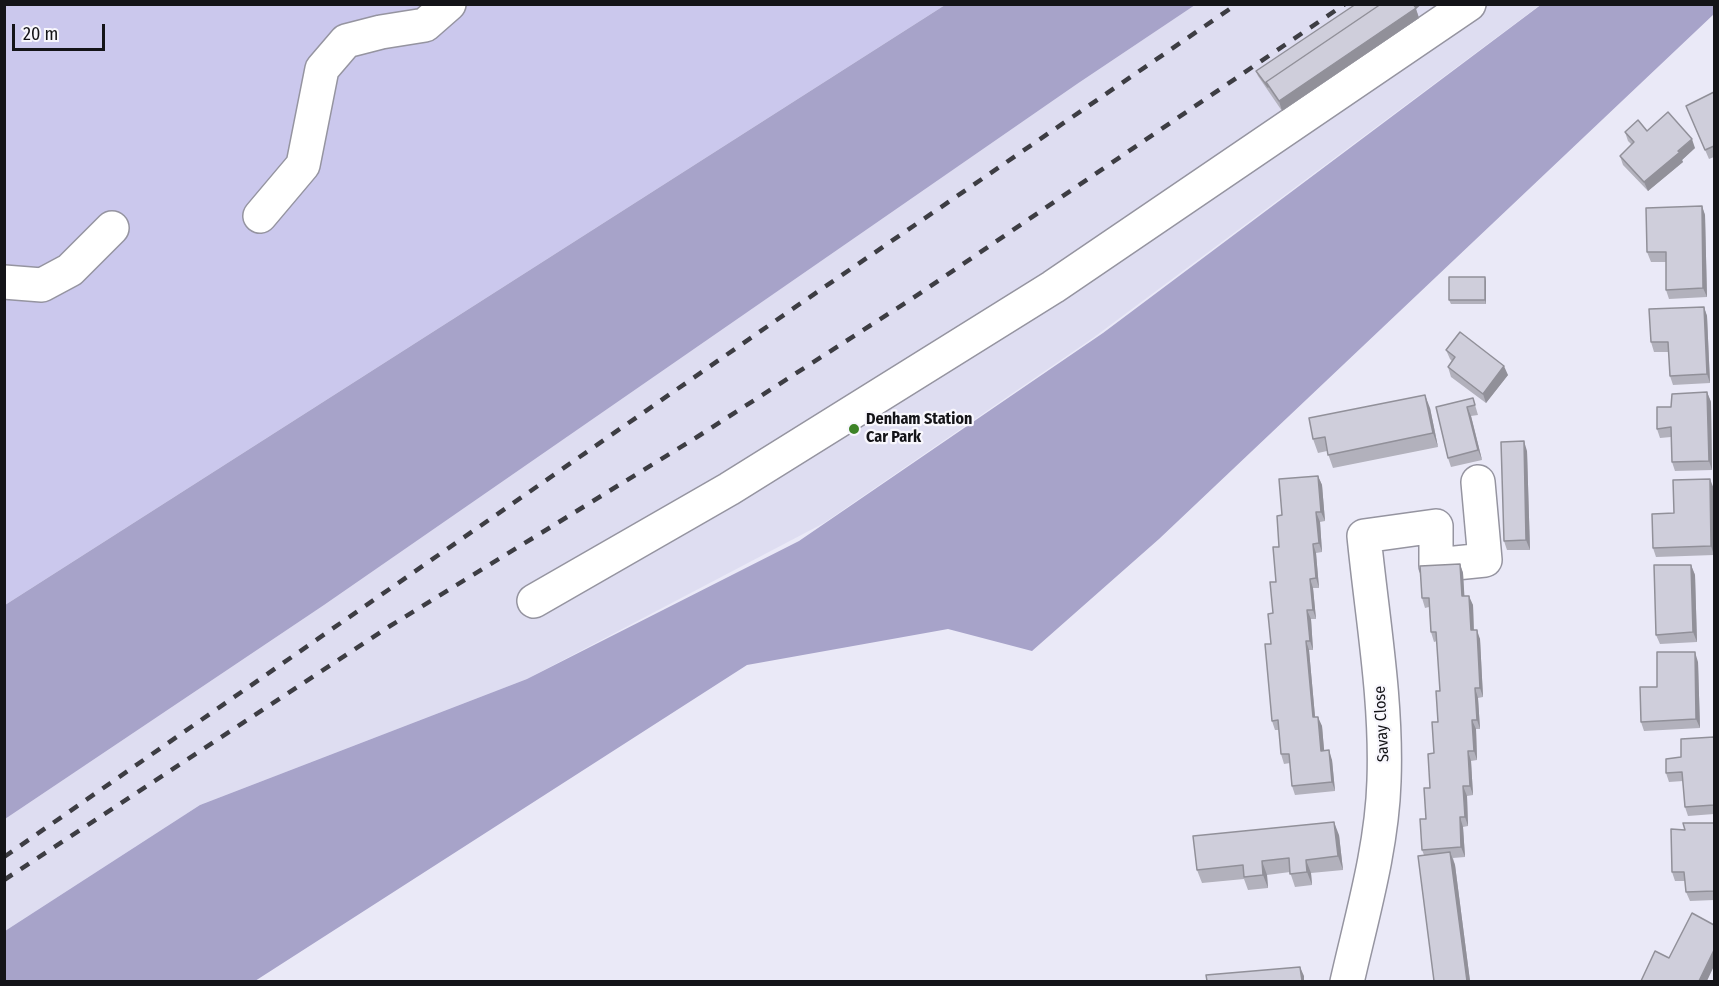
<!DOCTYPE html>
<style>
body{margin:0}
#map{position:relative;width:1719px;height:986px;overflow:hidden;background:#eae9f7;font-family:"Fira Sans Condensed",sans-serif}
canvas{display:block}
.frame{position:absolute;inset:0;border:6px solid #141418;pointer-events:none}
.scale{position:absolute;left:12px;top:24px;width:93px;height:27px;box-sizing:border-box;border:3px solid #141418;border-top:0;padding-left:8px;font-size:18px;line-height:21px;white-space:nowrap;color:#141418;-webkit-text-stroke:4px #f8f7fd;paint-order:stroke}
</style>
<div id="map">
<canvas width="1719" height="986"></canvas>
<div class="frame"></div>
<div class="scale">20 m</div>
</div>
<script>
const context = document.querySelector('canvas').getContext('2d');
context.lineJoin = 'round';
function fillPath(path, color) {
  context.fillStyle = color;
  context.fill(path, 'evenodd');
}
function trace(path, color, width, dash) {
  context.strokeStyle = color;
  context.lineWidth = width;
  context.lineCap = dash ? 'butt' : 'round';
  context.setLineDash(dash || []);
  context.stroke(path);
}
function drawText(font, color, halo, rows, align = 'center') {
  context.font = font + ' "Fira Sans Condensed",sans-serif';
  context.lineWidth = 4.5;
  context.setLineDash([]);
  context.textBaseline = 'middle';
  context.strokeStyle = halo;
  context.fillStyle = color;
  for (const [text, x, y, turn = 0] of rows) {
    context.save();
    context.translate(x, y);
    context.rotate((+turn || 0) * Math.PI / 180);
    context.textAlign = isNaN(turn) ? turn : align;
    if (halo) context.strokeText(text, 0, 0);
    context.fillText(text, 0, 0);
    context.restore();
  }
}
fillPath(new Path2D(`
 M1195,5H1540L1093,338L824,523L527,679L200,805L5,931V819L324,605L1077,84Z`), '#deddf1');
fillPath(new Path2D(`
 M5,5H945L5,605Z`), '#cbc8ed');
fillPath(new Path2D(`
 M1542,4L1714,5V14L1159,539L1032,651L948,629L747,665L255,981H5V931L200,805L527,679L799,541L1103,333Z
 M945,5H1195L1077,84L324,605L5,819V605Z`), '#a7a3c9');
const minor = new Path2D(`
 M260,216L303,165L322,69L346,41L381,32L425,25L449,4
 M4,282L42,285L70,270L112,228
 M534,601L729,489L1053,287L1469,4
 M1347,982C1362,916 1382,848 1384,781C1387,699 1372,617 1364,536L1436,526V565L1485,560L1478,482`);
trace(minor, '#9594a0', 36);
trace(minor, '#fff', 33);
trace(new Path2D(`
 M4,857L791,310L1237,4
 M4,880L390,626L697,437L913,298L1345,4`), '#3d3d43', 4.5, [10, 10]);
fillPath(new Path2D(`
 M1416,9L1419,18L1282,111L1258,76L1256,71Z
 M1714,92V157L1709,159L1686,106Z
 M1647,131L1695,148L1682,160L1683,162L1648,191L1623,165L1620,156L1632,145L1628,141L1625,132Z
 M1702,206L1705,215L1707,297L1669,299L1666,290V262H1651L1647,252Z
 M1485,277L1486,282V304H1451L1449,300Z
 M1704,307L1707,316L1710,383L1673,385L1670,376L1669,352H1654L1651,342Z
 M1446,350L1508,375L1486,403L1451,377L1448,367L1452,361L1450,359Z
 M1707,392L1711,402L1712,470L1675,471L1672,462L1671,437L1660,438L1657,429Z
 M1473,398L1478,415L1471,416L1482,460L1451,467L1448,458L1436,407Z
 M1430,408L1438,447L1333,468L1327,451L1318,453L1313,439Z
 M1527,451L1530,550H1507L1504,541Z
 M1318,476L1322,485L1325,521L1320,522L1322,552L1316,553L1319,588H1313L1316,619H1311L1313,650H1309L1315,717L1322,726L1324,751L1332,760L1335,791L1295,795L1292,786L1290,763L1284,764L1281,754L1279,730H1275L1272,721L1271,644L1273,613L1282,515Z
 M1714,489V555L1656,557L1653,548L1674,513Z
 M1460,564L1463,573L1464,596L1473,605L1474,630L1480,639L1483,697L1478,698L1480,729H1476L1477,760L1471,761L1473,795L1467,796L1468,826L1463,827L1465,857L1453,858L1455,865L1470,981H1434L1424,855L1422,850L1438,722L1440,691L1437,641L1434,642L1431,632L1429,607L1425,608L1422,598Z
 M1691,565L1695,575L1697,642L1660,644L1656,635Z
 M1698,662L1700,728L1644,731L1641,722Z
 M1714,737V814L1688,816L1685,807L1683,781L1669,782L1666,773L1681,757Z
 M1714,823V900L1690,901L1686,892L1685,881H1675L1672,872L1685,830Z
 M1339,835L1343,870L1311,873L1312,885L1295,887L1290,872L1267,875L1268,888L1248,890L1244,879L1202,883L1197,870Z`), '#b2b1bc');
fillPath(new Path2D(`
 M1412,4H1422L1416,9L1419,18L1282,111L1279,101Z
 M1692,139L1695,148L1682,160L1683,162L1648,191L1644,182Z
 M1702,206L1705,215L1707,297L1703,288Z
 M1485,277L1486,282V304L1485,300Z
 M1704,307L1707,316L1710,383L1707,374Z
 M1504,366L1508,375L1486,403L1483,394Z
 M1707,392L1711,402L1712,470L1709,461Z
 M1425,395L1430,408L1438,447L1433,433Z
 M1467,407L1471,416L1482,460L1478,450Z
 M1524,441L1527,451L1530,550L1526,540Z
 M1318,476L1322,485L1325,521L1321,512Z
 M1710,479L1714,489V555L1711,546Z
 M1316,512L1320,522L1322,552L1319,543Z
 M1313,544L1316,553L1319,588L1316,578Z
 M1460,564L1463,573L1465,605L1462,596Z
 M1691,565L1695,575L1697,642L1693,632Z
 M1310,579L1313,588L1316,619L1313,610Z
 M1469,596L1473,605L1474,640L1471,630Z
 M1307,610L1311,619L1313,650L1310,641Z
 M1477,630L1480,639L1483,697L1480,688Z
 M1306,641L1309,650L1316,727L1313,717Z
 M1695,652L1698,662L1700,728L1696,719Z
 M1475,688L1478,698L1480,729L1477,720Z
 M1318,717L1322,726L1325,760L1321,751Z
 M1472,720L1476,729L1477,760L1474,751Z
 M1329,750L1332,760L1335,791L1332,782Z
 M1468,751L1471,761L1473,795L1470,786Z
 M1463,786L1467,796L1468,826L1465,817Z
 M1460,817L1463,827L1465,857L1461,847Z
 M1334,822L1339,835L1343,870L1338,856Z
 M1450,852L1455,865L1470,981H1467Z
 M1306,860L1311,873L1312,885L1307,872Z
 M1262,861L1267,875L1268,888L1263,875Z
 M1714,950V966L1707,981H1699Z
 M1300,967L1304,976V981H1302Z`), '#919099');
const building = new Path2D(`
 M1356,4H1381L1266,82L1268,87L1256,71Z
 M1381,4H1413L1416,8L1279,101L1266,82Z
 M1714,92V146L1705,150L1686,106Z
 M1668,112L1692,139L1678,151L1680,152L1644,182L1620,156L1634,142L1625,132L1638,120L1647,131Z
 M1702,206L1703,288L1666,290V252H1647L1646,208Z
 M1449,277H1485V300H1449Z
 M1704,307L1707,374L1670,376L1668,342H1651L1649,309Z
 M1460,332L1504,366L1483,394L1448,367L1455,357L1446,350Z
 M1707,392L1709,461L1672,462L1671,427L1657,429V407H1671L1672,394Z
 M1425,395L1433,433L1328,455L1325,437L1313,439L1309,418Z
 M1473,398L1475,405L1467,407L1478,450L1448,458L1436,407Z
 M1524,441L1526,540L1504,541L1501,442Z
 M1318,476L1321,512H1316L1319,543L1313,544L1316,578L1310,579L1313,610H1307L1310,641H1306L1313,717H1318L1321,751L1329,750L1332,782L1292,786L1289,754H1281L1278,720L1272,721L1265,644H1271L1268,614L1273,613L1270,582H1276L1273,547H1279L1277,516L1282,515L1279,479Z
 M1710,479L1711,546L1653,548L1652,514L1674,513L1673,480Z
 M1460,564L1462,596H1469L1471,630H1477L1480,688H1475L1477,720H1472L1474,751H1468L1470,786H1463L1465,817H1460L1461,847L1422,850L1420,819H1426L1424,788H1430L1428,754L1434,753L1432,722H1438L1436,691H1440L1436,632H1431L1429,598H1422L1420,566Z
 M1654,565H1691L1693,632L1656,635Z
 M1657,652H1695L1696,719L1641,722L1640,687H1657Z
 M1714,737V805L1685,807L1682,772L1666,773V759L1681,757V739Z
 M1334,822L1338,856L1306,860L1307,872L1290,874L1289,858L1262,861L1263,875L1244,877L1243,865L1197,870L1193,836Z
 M1683,823H1714V891L1686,892L1684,872H1672L1671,829L1685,830Z
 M1450,852L1467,981H1434L1418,856Z
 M1692,913L1714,925V950L1699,981H1641L1655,951L1669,958Z
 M1300,967L1302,981H1207L1206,975Z`);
fillPath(building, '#cfcedb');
trace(building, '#919099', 1.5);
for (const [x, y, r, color] of [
 [854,429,6,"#3d8327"]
]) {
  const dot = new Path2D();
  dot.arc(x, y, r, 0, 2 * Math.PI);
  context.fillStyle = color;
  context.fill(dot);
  trace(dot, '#f8f7fd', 2);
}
drawText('bold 16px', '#141418', '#f8f7fd', [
 ["Denham Station",866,420],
 ["Car Park",866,438]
], 'left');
drawText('16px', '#141418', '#f8f7fd', [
 ["Savay Close",1382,724,-93]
]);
</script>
